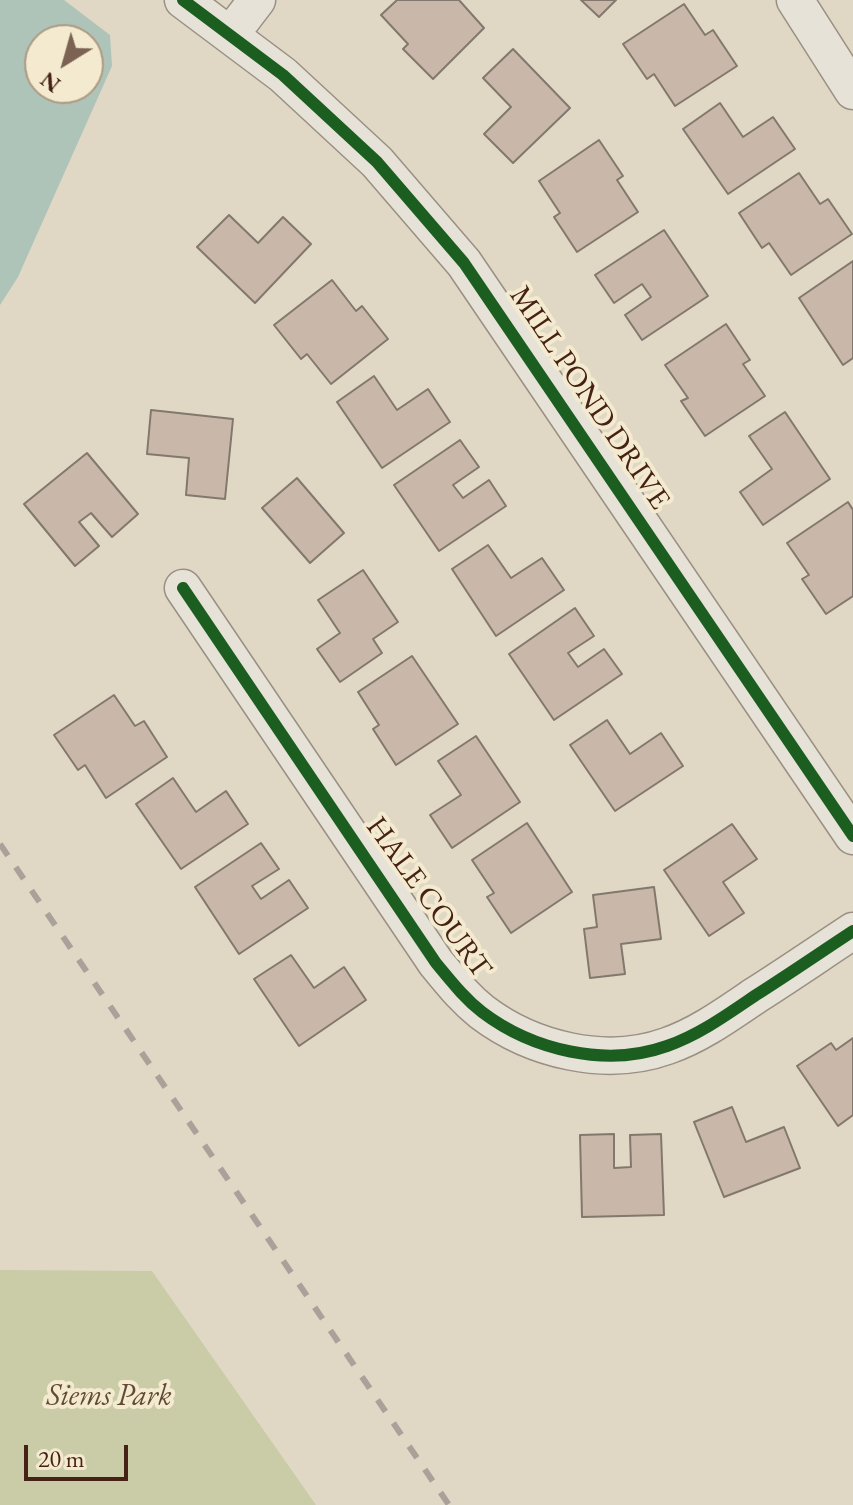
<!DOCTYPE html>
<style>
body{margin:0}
#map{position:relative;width:853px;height:1505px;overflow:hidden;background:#e0d8c4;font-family:"EB Garamond",serif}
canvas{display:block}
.north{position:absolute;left:24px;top:24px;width:80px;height:80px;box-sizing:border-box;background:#f3ead0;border:2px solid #ad9a85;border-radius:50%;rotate:217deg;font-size:22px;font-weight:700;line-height:32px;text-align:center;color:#452215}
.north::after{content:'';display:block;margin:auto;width:28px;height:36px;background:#7b6252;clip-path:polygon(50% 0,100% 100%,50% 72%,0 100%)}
.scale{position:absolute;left:24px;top:1445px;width:104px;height:36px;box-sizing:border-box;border:4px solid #452215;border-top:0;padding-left:10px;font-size:24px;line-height:28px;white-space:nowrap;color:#452215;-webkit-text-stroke:6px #f3ead0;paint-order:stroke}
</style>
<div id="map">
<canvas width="853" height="1505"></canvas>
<div class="north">N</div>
<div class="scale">20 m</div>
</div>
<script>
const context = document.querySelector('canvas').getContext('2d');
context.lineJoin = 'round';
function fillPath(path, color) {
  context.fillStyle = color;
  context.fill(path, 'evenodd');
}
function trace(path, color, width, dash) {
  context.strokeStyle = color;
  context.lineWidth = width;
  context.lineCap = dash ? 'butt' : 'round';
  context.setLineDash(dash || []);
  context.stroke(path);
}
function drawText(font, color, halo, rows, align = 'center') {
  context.font = font + ' "EB Garamond",serif';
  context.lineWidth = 8;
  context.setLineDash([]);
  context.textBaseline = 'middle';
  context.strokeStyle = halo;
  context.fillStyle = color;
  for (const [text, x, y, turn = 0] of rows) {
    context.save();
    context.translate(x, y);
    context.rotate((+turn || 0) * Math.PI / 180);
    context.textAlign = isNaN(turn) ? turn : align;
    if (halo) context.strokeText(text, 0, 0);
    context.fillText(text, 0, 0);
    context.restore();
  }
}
fillPath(new Path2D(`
 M0,1270L152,1271L316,1505H0Z`), '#c9cca7');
fillPath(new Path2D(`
 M0,0H64L110,35L112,66L18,277L0,305ZM40,40H88V88H40Z`), '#afc4b8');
const building = new Path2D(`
 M397,0H459L484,28L433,79L403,49L408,44L381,15Z
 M581,0H616L599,17Z
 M684,4L705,35L713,30L737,66L675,106L654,74L647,79L623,44Z
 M513,49L570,108L513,163L484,134L511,107L483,78Z
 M720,103L743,137L773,117L795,149L728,194L683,129Z
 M599,140L623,176L617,180L638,212L577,252L554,217L560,213L539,181Z
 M799,173L820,204L828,199L852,234L791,275L769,243L762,248L739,213Z
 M229,215L258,243L283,217L311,244L255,303L197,247Z
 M664,230L708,296L642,340L625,315L651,297L642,284L614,303L595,275Z
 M853,261V358L843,365L799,298Z
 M332,280L356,311L362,306L388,339L331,384L307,354L301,359L274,325Z
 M726,324L750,360L743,364L765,396L705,436L681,401L688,398L665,365Z
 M374,376L397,410L428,389L450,422L382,468L337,402Z
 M151,410L233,419L225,499L186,495L189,458L147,454Z
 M785,412L830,479L763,525L740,492L772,469L749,436Z
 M460,440L479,467L453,485L463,498L489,480L506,506L439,551L394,485Z
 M87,453L138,514L112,537L91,513L79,522L99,546L75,566L24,504Z
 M297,478L344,533L310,563L262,508Z
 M848,502L853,510V596L826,614L802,579L809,575L787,543Z
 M488,545L511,578L542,558L564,590L496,636L452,569Z
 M363,570L398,622L373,639L382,653L340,682L317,649L340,633L318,600Z
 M575,608L594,636L568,653L578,667L604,649L622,674L554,720L509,654Z
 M412,656L458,724L396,765L373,729L379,725L358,692Z
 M114,695L135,726L144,721L167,757L106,798L85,765L78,770L54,735Z
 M607,720L630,754L661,733L683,766L615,811L570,745Z
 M476,736L520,802L452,848L430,815L461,795L438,761Z
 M173,778L196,812L226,791L248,824L181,869L136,804Z
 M527,823L572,892L511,933L487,897L494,893L472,860Z
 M732,824L757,859L723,882L744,913L709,936L664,870Z
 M261,843L279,869L252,886L261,899L289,880L308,908L239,954L195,887Z
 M654,887L661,939L621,944L625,974L590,978L584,929L597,927L593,895Z
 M291,955L314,988L344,967L366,1000L299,1046L254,979Z
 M853,1038V1115L838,1126L797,1066L831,1043L836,1050Z
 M732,1107L746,1142L784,1127L800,1168L724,1197L694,1122Z
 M614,1134V1168L631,1167L630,1135L661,1134L664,1215L582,1217L580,1135Z`);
fillPath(building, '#c9b8a9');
trace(building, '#82786d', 2);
const minor = new Path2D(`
 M183,0L283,75L377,162L464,263L853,836
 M795,0L853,91
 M231,34L257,0
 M183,588L436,963C451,981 464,998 482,1012C532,1050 606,1068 667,1046C699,1035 728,1014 756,995C789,974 821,952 853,931`);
trace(minor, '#999083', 39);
trace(minor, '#e7e2d8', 36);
trace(new Path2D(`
 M0,844L449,1505`), '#aaa29a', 6, [14, 14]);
trace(new Path2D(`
 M183,0L283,75L377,162L464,263L853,836
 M183,588L436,963C451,981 464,998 482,1012C532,1050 606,1068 667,1046C699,1035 728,1014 756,995C789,974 821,952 853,931`), '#1b5e20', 12);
drawText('30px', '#452215', '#f3ead0', [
 ["MILL POND DRIVE",589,398,56],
 ["HALE COURT",428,898,54]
]);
drawText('italic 30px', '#614a34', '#f3ead0', [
 ["Siems Park",109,1397]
]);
</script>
